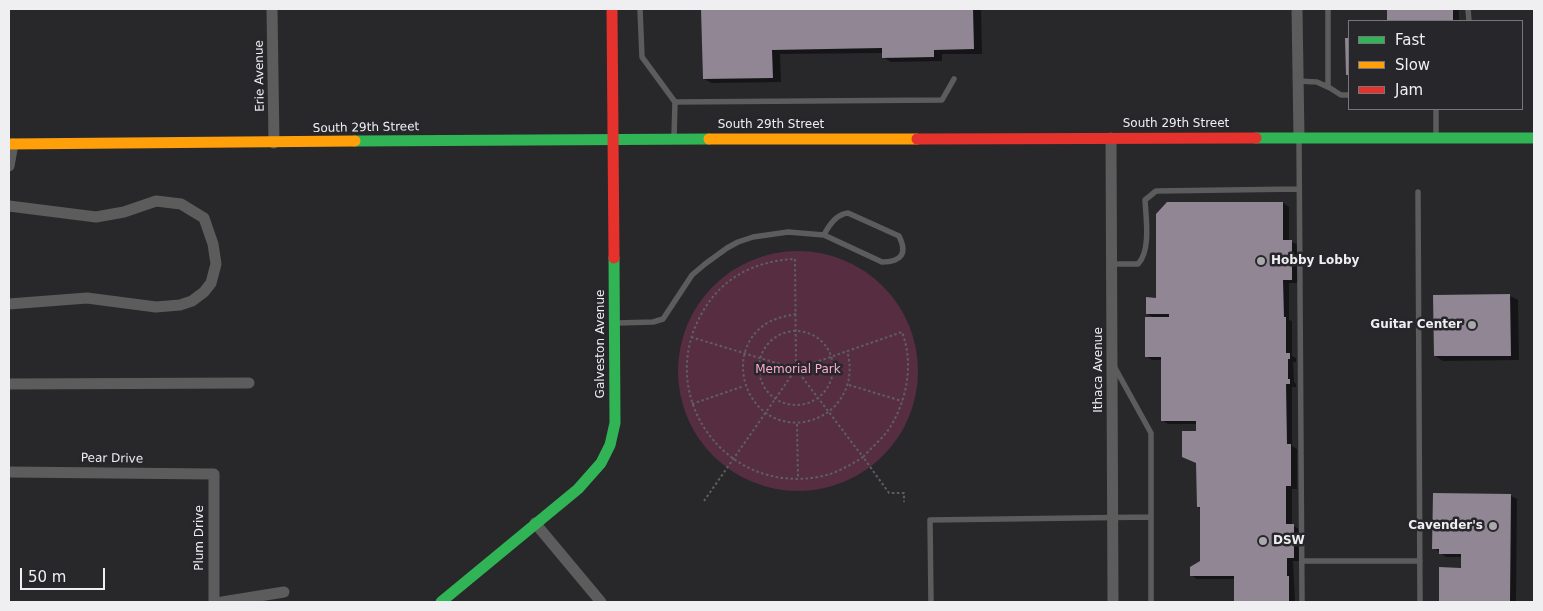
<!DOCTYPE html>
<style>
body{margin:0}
#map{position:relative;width:1543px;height:611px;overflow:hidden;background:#28272a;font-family:"DejaVu Sans",sans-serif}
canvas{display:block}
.frame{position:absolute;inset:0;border:10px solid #efeef1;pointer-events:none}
.legend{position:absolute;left:1348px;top:20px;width:175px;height:90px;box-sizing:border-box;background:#27262b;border:1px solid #77767a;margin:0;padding:6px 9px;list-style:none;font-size:15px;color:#efeef1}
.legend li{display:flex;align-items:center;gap:10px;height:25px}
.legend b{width:25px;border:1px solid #77767a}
.scale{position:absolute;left:20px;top:568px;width:85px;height:22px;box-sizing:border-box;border:2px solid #efeef1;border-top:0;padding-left:6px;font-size:15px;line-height:18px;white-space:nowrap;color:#efeef1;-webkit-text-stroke:4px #27262b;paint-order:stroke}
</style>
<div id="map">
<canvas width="1543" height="611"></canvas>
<div class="frame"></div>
<ul class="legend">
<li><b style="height:6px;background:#30b455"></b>Fast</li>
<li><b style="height:6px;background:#ff9f0a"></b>Slow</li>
<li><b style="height:6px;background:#e5322d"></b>Jam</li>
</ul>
<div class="scale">50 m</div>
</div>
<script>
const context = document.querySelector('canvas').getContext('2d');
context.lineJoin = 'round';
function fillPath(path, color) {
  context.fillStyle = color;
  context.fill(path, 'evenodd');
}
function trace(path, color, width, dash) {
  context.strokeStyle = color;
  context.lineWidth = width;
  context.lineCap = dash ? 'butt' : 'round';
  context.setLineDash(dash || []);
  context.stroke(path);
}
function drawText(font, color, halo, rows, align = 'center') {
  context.font = font + ' "DejaVu Sans",sans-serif';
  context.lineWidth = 5;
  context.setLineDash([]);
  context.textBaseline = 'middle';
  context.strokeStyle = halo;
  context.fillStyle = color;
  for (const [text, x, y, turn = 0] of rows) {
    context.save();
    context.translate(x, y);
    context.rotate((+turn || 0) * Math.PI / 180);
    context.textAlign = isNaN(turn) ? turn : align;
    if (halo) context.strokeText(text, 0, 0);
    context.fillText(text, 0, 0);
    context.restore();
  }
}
fillPath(new Path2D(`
 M678 371a120 120 0 1 1 240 0a120 120 0 1 1-240 0Z`), '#572d42');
fillPath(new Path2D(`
 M703,9H981L982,54H942V61L891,62L883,57V53L780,54L781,82L712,83L704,79Z
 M1389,9H1459V21H1389Z
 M1283,203L1289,207V241L1297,244L1298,283H1289V320L1292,321V356L1296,358V362H1293L1294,382L1296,384V387H1292V446L1297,449V489H1292V525L1299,529L1300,561H1293L1295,602H1236V579H1197L1191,575L1201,562V509L1198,507L1197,424H1168L1162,420V360H1152L1146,356L1155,318L1147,314L1158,299Z
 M1510,296L1518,300L1519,360L1443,361L1435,356Z
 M1511,496L1517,499L1516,602H1440V569H1462L1463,557H1446L1434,548Z`), '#0007');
fillPath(new Path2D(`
 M701,9H973L974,49L934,50V57L882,58V48L772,50L773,78L703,79Z
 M1387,9H1453V21H1387Z
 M1345,38H1349V75H1346Z
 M1167,202H1283V240H1292V280H1283L1284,317H1286V353H1290V359H1288V379H1290V384H1286L1287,444H1291V486H1286V524H1294V558H1287V576H1289V602H1234V576H1190V567L1200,561V507H1197L1196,463L1182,457V431H1196V421H1161V357H1145V317H1169V314H1146V297L1156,298V214Z
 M1510,294L1511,356H1434L1433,295Z
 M1433,493L1511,494L1510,602H1439V567L1461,568V554H1439V549H1432Z`), '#908694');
trace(new Path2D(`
 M796,314C786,316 776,318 767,323C720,353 747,430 804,422C815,420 826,415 834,407C849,391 853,372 847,351
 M759 368a37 37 0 1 1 74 0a37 37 0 1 1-74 0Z
 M691,337L796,369L863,457C849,466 835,474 818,477C724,494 655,395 702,313C722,277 755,261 795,259L796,369
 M849,385L902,401
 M692,404L744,386
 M797,424L798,479
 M704,501L796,369L902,332C914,363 907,401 889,429C882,439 871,448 863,457L889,493H904V502`), '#5f5f60', 2, [2.5, 2.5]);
trace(new Path2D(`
 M640,9L642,57L675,102L674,137
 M1468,9L1469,21
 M1298,81L1317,82L1330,88L1341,95H1349
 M1328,87V9
 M675,102L942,100L954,79
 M1436,109V136
 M1299,139L1302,602
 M1418,192L1420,602
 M1112,264H1138C1151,251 1146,218 1145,200L1156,191L1299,189
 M617,323L653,322L663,319L692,275L705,264L727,248L738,242L753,237L788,232L824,235L882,262C901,262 908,254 899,236L848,213C836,214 829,225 824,235
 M1114,366L1151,433V602
 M1302,561H1420
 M931,602L930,520L1151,517`), '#5c5c5d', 5.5);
trace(new Path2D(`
 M272,9L274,143
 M1297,9L1299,138
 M1111,138L1113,602
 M9,166L13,144
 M9,206L96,217L124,212L156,201L181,204L204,218L213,244L216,264L211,283L204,292L192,301L180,305L156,307L87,298L9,304
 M9,384L249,383
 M9,472L214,474V602
 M535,523L601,602
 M222,602L284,592`), '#5c5c5d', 11);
trace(new Path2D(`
 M1256,138H1534
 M355,141L709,139
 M441,602L578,489L601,463L610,445L615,423L614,258`), '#30b455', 11);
trace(new Path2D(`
 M709,139H917
 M9,144L355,141`), '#ff9f0a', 11);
trace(new Path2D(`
 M612,9L614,258
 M917,139L1256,138`), '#e5322d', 11);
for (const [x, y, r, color] of [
 [1261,261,5,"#a9a8ab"],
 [1472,325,5,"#a9a8ab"],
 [1493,526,5,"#a9a8ab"],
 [1263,541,5,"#a9a8ab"]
]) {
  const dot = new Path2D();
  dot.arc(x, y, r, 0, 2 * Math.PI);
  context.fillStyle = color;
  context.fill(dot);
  trace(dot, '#27262b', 2);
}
drawText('12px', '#efeef1', '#27262b', [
 ["Erie Avenue",260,76,-91],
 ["South 29th Street",1176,124],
 ["South 29th Street",771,125],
 ["South 29th Street",366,128,-1],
 ["Galveston Avenue",601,344,-90],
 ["Ithaca Avenue",1099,370,-90],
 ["Pear Drive",112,459,1],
 ["Plum Drive",200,538,-90]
]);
drawText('bold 12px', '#efeef1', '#27262b', [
 ["Hobby Lobby",1271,261],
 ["Guitar Center",1462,325,"right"],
 ["Cavender's",1483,526,"right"],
 ["DSW",1273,541]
], 'left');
drawText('12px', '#fcabd1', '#27262b', [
 ["Memorial Park",798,370]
]);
</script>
